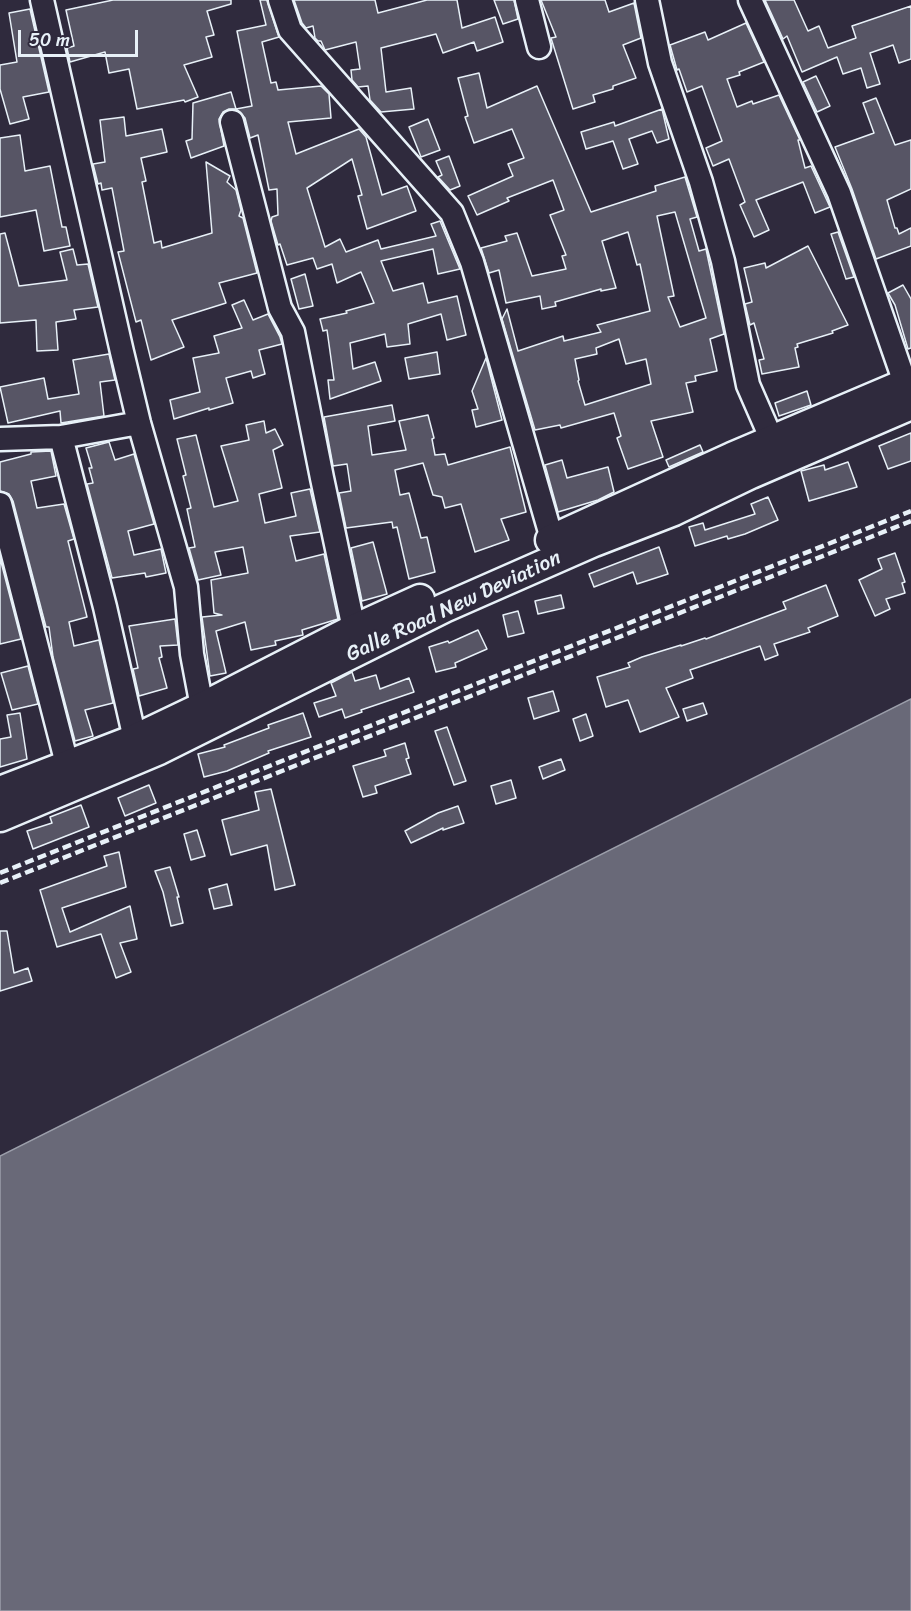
<!DOCTYPE html>
<style>
body{margin:0}
#map{position:relative;width:911px;height:1611px;overflow:hidden;background:#2f2a3d;font-family:Sriracha,sans-serif}
canvas{display:block}
.scale{position:absolute;left:18px;top:30px;width:120px;height:27px;box-sizing:border-box;border:3px solid #e8f1f8;border-top:0;padding-left:8px;font-size:18px;line-height:21px;white-space:nowrap;color:#e8f1f8;-webkit-text-stroke:4px #2f2a3d;paint-order:stroke}
</style>
<div id="map">
<canvas width="911" height="1611"></canvas>
<div class="scale">50 m</div>
</div>
<script>
const context = document.querySelector('canvas').getContext('2d');
context.lineJoin = 'round';
function fillPath(path, color) {
  context.fillStyle = color;
  context.fill(path, 'evenodd');
}
function trace(path, color, width, dash) {
  context.strokeStyle = color;
  context.lineWidth = width;
  context.lineCap = dash ? 'butt' : 'round';
  context.setLineDash(dash || []);
  context.stroke(path);
}
function drawText(font, color, halo, rows, align = 'center') {
  context.font = font + ' Sriracha,sans-serif';
  context.lineWidth = 4.5;
  context.setLineDash([]);
  context.textBaseline = 'middle';
  context.strokeStyle = halo;
  context.fillStyle = color;
  for (const [text, x, y, turn = 0] of rows) {
    context.save();
    context.translate(x, y);
    context.rotate((+turn || 0) * Math.PI / 180);
    context.textAlign = isNaN(turn) ? turn : align;
    if (halo) context.strokeText(text, 0, 0);
    context.fillText(text, 0, 0);
    context.restore();
  }
}
const water = new Path2D(`
 M911,699V1611H0V1156Z`);
fillPath(water, '#696978');
trace(water, '#9c9fab', 1.5);
const building = new Path2D(`
 M113,0H231V4L207,11L214,35L206,37L212,57L184,65L198,97L185,102L184,100L137,109L129,69L109,73L105,52L70,62L67,48L74,46L66,10Z
 M260,0H267L279,37L262,42L271,83L276,82L278,90L321,86L329,94L331,118L288,122L296,154L359,129L366,137L382,195L407,186L416,211L367,229L358,196L362,195L352,159L307,188L325,247L340,239L346,252L378,240L381,249L436,236L431,224L440,221L460,269L438,274L433,249L381,261L393,291L423,283L428,303L457,296L466,335L447,340L441,314L408,324L410,344L387,347L385,334L350,343L353,369L375,362L381,381L330,399L328,380H334L327,330L323,331L320,319L347,313L346,311L374,303L361,272L337,283L332,264L317,269L313,258L287,265L280,244L278,245L271,221L272,217L278,215L277,189L269,190L258,135L250,138L245,118L236,109L252,106L237,31L266,25Z
 M294,0H375L378,13L427,0H457L462,28L495,17L503,42L477,51L474,42L443,53L436,34L381,48L386,92L411,88L414,109L381,112L370,100L368,86L358,87L352,80L351,70L360,69L356,42L325,50L321,41H318L315,38L313,26L306,28L302,23Z
 M494,0H514L518,19L503,24Z
 M541,0H605L609,12L634,3L641,38L623,45L636,78L613,86V89L593,95L595,102L573,109L551,38L556,37Z
 M765,0H794L808,31L819,26L828,48L856,38L852,26L911,6V59L899,63L893,45L870,53L880,84L867,88L861,68L843,74L837,57L802,72L787,36L783,39Z
 M30,9L49,92L23,97L29,119L10,124L0,89V65L17,62L9,13Z
 M746,23L764,62L739,72L740,75L727,79L737,107L752,101L753,104L779,95L800,140H798L805,168L811,166L830,207L815,213L803,182L756,200L769,230L754,237L740,205L745,202L729,159L713,166L706,148L722,141L702,86L687,92L679,69L677,70L670,45L705,32L708,40Z
 M479,73L487,108L537,86L591,212L656,191L655,186L685,177L697,217L690,219L699,251L706,249L724,334L710,339L717,371L695,376L696,381L686,383L693,412L651,421L663,457L628,469L617,438L621,436L614,413L561,428L560,425L535,430L502,319L507,309L518,351L563,336L564,341L601,332L597,325L650,311L640,264L637,265L628,232L602,241L616,288L601,291V289L555,302L556,306L542,309L540,296L506,303L499,270L489,273L481,248L507,241L505,236L517,233L532,276L566,269L562,256L566,255L550,215L564,210L553,180L507,198L509,201L477,215L468,196L513,176L508,164L524,158L512,129L474,143L465,117L468,116L458,78ZM675,212L706,318L680,327L668,297L674,296L657,216ZM619,339L626,364L646,359L651,384L585,405L578,381L579,380L575,359L597,354L596,348Z
 M816,76L830,106L817,112L803,82Z
 M231,92L236,109H229L223,112L219,119L224,146L191,158L186,141L192,139L193,103Z
 M876,98L895,145L911,140V189L887,200L895,228H897L899,234L911,228V246L876,259L852,189L835,147L874,133L863,103Z
 M662,109L669,139L657,143L652,131L629,139L638,164L623,169L613,141L586,149L581,132L614,122L615,126Z
 M124,117L126,136L162,129L167,152L141,158L146,181L142,182L154,243L161,241L162,248L212,233L206,162L230,176L227,182L236,190L241,210L239,216L243,218L257,273L219,283L226,303L172,320L184,347L151,360L141,320L136,322L118,252L124,251L112,188L102,190L101,183L98,184L93,164L105,162L100,120Z
 M428,119L440,150L421,157L409,127Z
 M20,135L25,171L50,166L62,227H66L70,246L44,251L36,210L0,217V138Z
 M449,156L460,186L450,190L438,177L442,175L436,161Z
 M838,232L854,277L846,279L831,234Z
 M5,233L19,286L67,280L60,252L73,249L77,265L88,264L98,307L74,310L76,319L56,322L58,350L37,351L36,320L0,323V234Z
 M808,246L848,325L832,331L833,333L797,344L798,347L795,348L799,367L762,374L759,360L764,359L754,323L750,325L745,304L752,302L744,268L765,263L766,268Z
 M305,274L313,306L299,309L291,279Z
 M903,285L911,299V348L908,349L895,305L888,293Z
 M244,300L253,320L268,314L280,337L282,344L259,350L265,374L253,378L251,371L226,378L233,403L209,410V408L174,419L170,400L200,392L193,358L219,353L214,336L242,328L232,305Z
 M437,352L440,374L409,379L405,358Z
 M109,354L115,380L100,382L104,416L61,423L60,411L8,423L0,387L44,378L48,399L79,394L73,360Z
 M486,358L502,420L476,427L472,410L478,409L472,391Z
 M807,391L811,405L779,416L775,403Z
 M392,405L395,421L368,426L372,455L406,450L399,421L428,415L434,438L432,439L435,455L445,454L448,465L510,447L526,512L501,519L509,540L475,552L461,504L445,508L442,497L433,495L423,463L395,470L400,495L409,493L421,538L427,537L435,572L409,579L397,527L393,528L392,522L346,528L339,493L351,491L347,464L333,466L324,417Z
 M264,421L266,433L275,429L283,445L273,450L282,488L259,494L265,523L296,516L291,493L310,489L320,532L290,536L296,561L324,554L338,619L302,630L303,635L275,641L276,645L251,650L245,622L216,631L226,673L210,676L202,617L222,615L214,613L211,580L248,573L243,547L215,552L221,575L198,580L189,548L195,547L187,509L191,508L183,476L186,475L177,439L196,435L214,507L238,501L221,446L249,440L246,425Z
 M911,433V461L888,469L879,446Z
 M109,442L115,460L134,454L154,524L128,531L134,555L161,549L166,573L146,577L145,573L112,578L87,484L93,483L89,468H92L86,448Z
 M700,445L703,452L669,467L666,460Z
 M51,451L56,476L31,481L37,508L64,504L74,539L68,541L87,617L69,622L74,646L99,640L113,703L85,710L93,736L75,741L53,657L49,627H46L13,501L9,494L0,491V462L31,454V452Z
 M562,460L567,478L608,467L614,492L598,500L558,512L545,465Z
 M848,462L857,487L809,501L801,471L824,465L825,470Z
 M768,497L778,520L745,534L728,539L727,536L695,546L689,527L703,523L705,530L755,514L751,504Z
 M373,542L387,594L362,601L351,548Z
 M659,547L668,574L637,584L633,572L594,587L589,574Z
 M895,553L905,582L902,583L905,593L886,599L890,609L875,616L859,580L882,569L878,559Z
 M0,558L21,639L0,644Z
 M826,585L838,616L808,628L810,632L774,644L778,655L765,660L760,646L690,670L693,678L666,688L679,717L640,732L628,700L606,707L597,677L630,667L628,663L642,657L681,645V646L705,638L706,639L786,609L783,602Z
 M561,595L564,608L538,614L535,601Z
 M518,611L524,633L508,637L503,615Z
 M175,619L178,645L160,646L162,657L159,658L167,688L139,696L133,669L138,668L129,626Z
 M478,630L487,649L455,663L456,667L436,672L429,647L448,641L449,643Z
 M28,666L38,704L12,710L1,673Z
 M352,672L355,681L376,675L380,689L409,678L414,692L361,710L362,712L345,718L342,709L319,717L314,703L336,696L331,683Z
 M553,691L559,711L534,719L528,698Z
 M703,703L707,714L687,721L683,709Z
 M20,713L27,759L0,767V739L11,737L7,715Z
 M303,713L311,737L268,751L269,753L227,771L204,777L198,754L225,747L224,745L269,728L268,725Z
 M586,714L593,736L580,741L573,719Z
 M447,727L466,781L454,785L435,731Z
 M405,743L409,758L406,759L411,774L375,786L377,793L363,797L353,766L386,756L384,750Z
 M561,759L565,770L543,779L539,767Z
 M511,780L516,798L496,804L491,786Z
 M149,785L156,803L125,816L118,798Z
 M271,789L295,885L275,890L267,845L231,855L222,820L259,810L255,792Z
 M81,805L89,827L33,849L27,831L52,823L50,817Z
 M458,806L464,823L443,830V828L411,843L405,831L438,813Z
 M197,830L205,856L191,860L184,834Z
 M119,852L126,887L62,908L70,932L130,906L137,939L120,943L131,972L116,978L101,934L57,947L40,890L107,866L104,856Z
 M170,867L179,897H177L183,923L171,926L163,892L155,871Z
 M227,884L232,905L214,909L209,889Z
 M0,931H7L14,973L28,968L32,981L0,991Z`);
fillPath(building, '#575565');
trace(building, '#e8f1f8', 1.5);
const minor = new Path2D(`
 M42,0L122,352L139,423L186,587L192,654L202,707
 M280,0L290,30L452,213L472,262L552,539
 M527,0L539,47
 M647,0L660,63L701,182L723,261L748,385L772,440
 M750,0L839,193L905,383
 M232,122L280,308L293,332L322,478L354,629
 M61,437L105,607L135,739
 M0,439L61,437L139,423
 M0,504L67,764`);
const major = new Path2D(`
 M550,540L732,457L911,381
 M0,791L135,739L202,707L354,629L420,599
 M0,817L159,750L444,608L594,542L674,511L751,474L911,405`);
trace(minor, '#e8f1f8', 27);
trace(major, '#e8f1f8', 33);
trace(minor, '#2f2a3d', 22);
trace(major, '#2f2a3d', 28);
trace(new Path2D(`
 M0,873L911,511
 M0,883L911,521`), '#e8f1f8', 4.5, [9, 4.5]);
drawText('21px', '#e8f1f8', '#2f2a3d', [
 ["Galle Road New Deviation",454,607,-25]
]);
</script>
